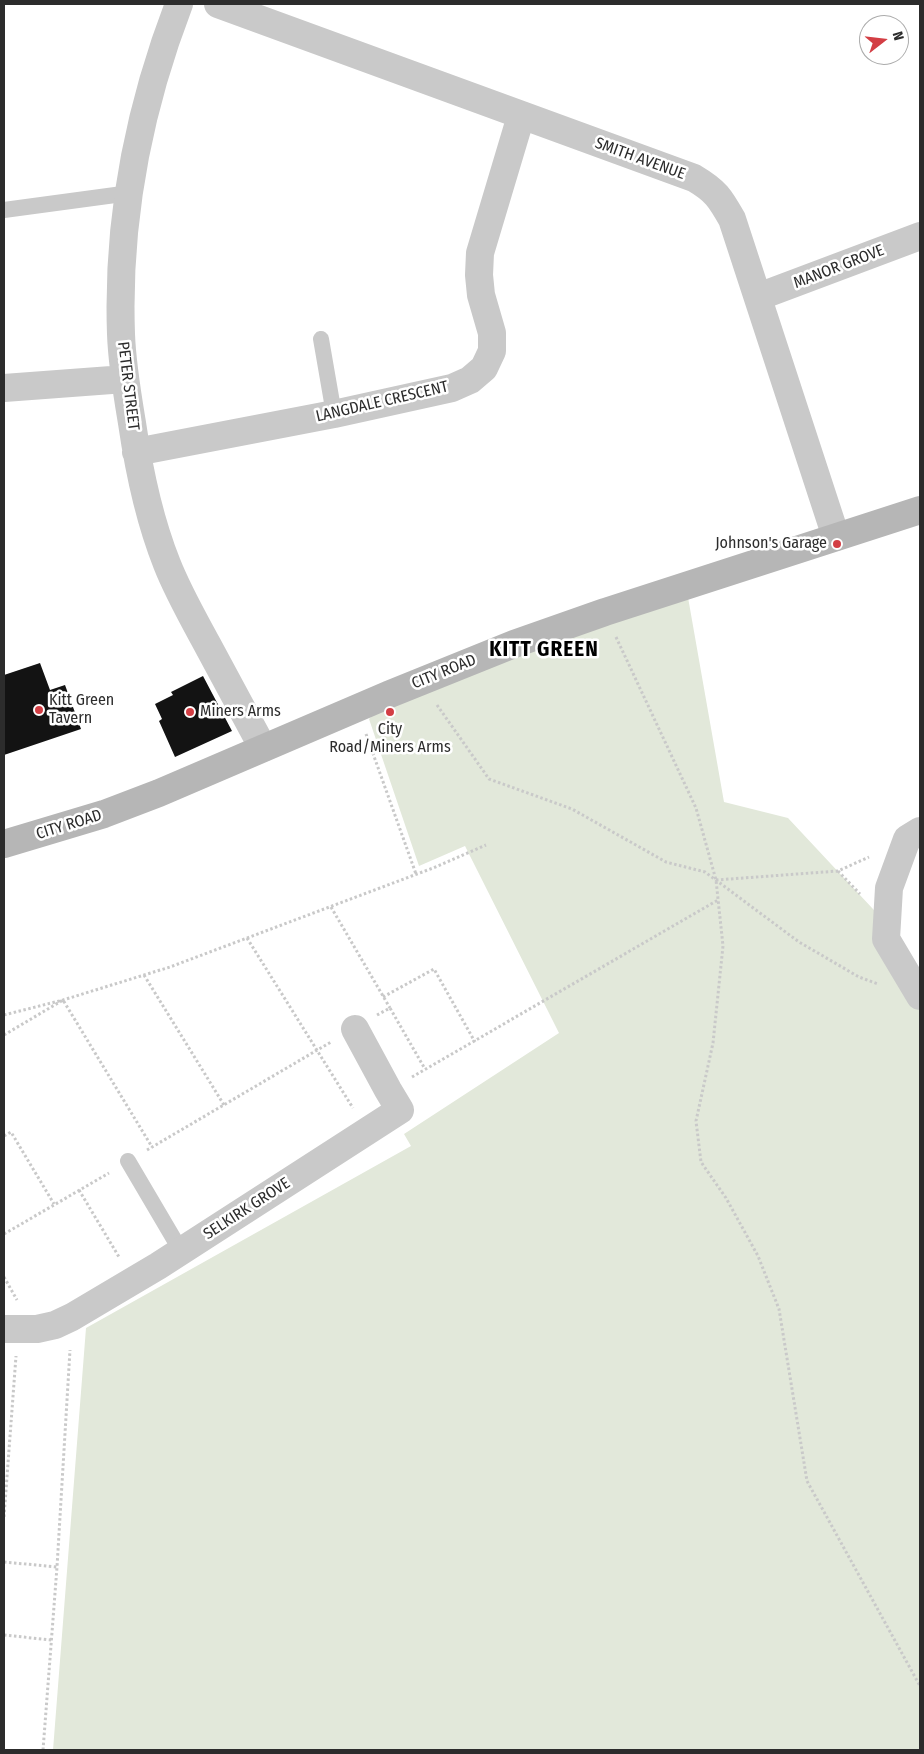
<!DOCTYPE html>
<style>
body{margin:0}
#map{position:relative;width:924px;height:1754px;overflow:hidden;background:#fff;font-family:"Fira Sans Condensed",sans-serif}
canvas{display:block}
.frame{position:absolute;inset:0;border:5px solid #2c2c2c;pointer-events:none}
.north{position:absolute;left:859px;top:15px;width:50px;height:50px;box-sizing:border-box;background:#fff;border:1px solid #ababab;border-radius:50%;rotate:74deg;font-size:14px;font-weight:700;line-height:20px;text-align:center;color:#2c2c2c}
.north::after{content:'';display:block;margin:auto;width:18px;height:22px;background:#d33e44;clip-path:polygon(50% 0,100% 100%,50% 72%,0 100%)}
</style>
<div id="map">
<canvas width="924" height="1754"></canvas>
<div class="frame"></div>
<div class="north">N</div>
</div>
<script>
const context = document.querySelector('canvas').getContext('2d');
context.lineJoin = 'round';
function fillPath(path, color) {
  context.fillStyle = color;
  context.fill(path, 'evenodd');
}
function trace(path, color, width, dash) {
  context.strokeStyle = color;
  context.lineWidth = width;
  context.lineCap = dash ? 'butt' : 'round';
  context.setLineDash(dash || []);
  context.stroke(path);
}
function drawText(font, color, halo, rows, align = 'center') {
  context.font = font + ' "Fira Sans Condensed",sans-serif';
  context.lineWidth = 5;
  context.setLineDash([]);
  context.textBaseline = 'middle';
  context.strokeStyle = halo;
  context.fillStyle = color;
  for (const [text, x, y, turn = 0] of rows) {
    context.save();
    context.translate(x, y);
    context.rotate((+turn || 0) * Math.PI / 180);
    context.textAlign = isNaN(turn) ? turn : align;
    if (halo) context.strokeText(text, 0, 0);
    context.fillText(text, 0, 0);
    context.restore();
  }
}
fillPath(new Path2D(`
 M686,586L724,802L788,818L887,924L920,979V1750H53L86,1328L411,1146L404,1134L559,1033L465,846L419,866L369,719L390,694Z`), '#e2e8da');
fillPath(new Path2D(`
 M40,663L50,690L65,685L81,729L4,755V675Z
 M203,676L232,731L175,757L159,721L162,719L155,704L173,695L171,692Z`), '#131313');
trace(new Path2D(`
 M616,637L696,808L716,880L723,946L713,1043L696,1121L701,1162L726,1198L758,1256L779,1309L807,1481L920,1686
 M437,705L489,779L572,809L666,862L705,872L799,942L859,977L878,984
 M366,734L416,874
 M838,871L860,894
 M716,880L838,871L869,857
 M331,907L390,1008
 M247,938L353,1108
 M144,975L224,1105
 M383,997L434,969L475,1042
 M4,1015L63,1000L170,967L433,868L486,845
 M377,1015L390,1008L425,1069
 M4,1035L63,1000L152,1147
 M412,1077L718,900
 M4,1136L11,1132L54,1204
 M147,1150L331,1042
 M79,1190L119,1257
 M4,1234L109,1173
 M4,1277L17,1300
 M4,1517L16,1356
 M4,1562L57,1567
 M4,1635L51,1640
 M43,1750L57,1567L70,1350`), '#c9c9c9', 3, [2.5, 2.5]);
trace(new Path2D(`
 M4,210L130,193
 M321,339L334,414
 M128,1161L181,1251`), '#c9c9c9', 16);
trace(new Path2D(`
 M179,4C139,108 117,221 121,334C122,364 127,393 132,423C139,471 149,519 167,564C178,592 193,618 207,644C226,679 244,713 263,748
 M218,4L694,178C716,191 720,198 732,219L836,537
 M758,297L920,236
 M4,388L125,379
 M136,452L334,414L452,388L470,380L484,368L492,351V333L481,295L479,275L480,253L521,116
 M920,831L907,839L889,888L886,939L920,996
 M4,1329H37L55,1325L72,1317L158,1266L400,1110L388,1090L355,1029`), '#c9c9c9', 28);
trace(new Path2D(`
 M4,844L104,814L159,793L390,694L514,644L605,612L920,510`), '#b6b6b6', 28);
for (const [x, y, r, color] of [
 [837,544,5,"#d33e44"],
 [39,710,5,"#d33e44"],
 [190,712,5,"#d33e44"],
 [390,712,5,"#d33e44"]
]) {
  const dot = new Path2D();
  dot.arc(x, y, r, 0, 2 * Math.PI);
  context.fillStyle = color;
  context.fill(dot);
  trace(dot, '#fff', 2);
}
drawText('16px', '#2c2c2c', '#fff', [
 ["SMITH AVENUE",640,159,20],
 ["MANOR GROVE",839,267,-21],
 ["PETER STREET",128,386,83],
 ["LANGDALE CRESCENT",382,402,-13],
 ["CITY ROAD",444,672,-22],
 ["CITY ROAD",69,825,-17],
 ["SELKIRK GROVE",247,1209,-33]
]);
drawText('16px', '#2c2c2c', '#fff', [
 ["Johnson's Garage",827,544,"right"],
 ["Kitt Green",49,701],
 ["Tavern",49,719],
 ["Miners Arms",200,712],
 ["City",390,730,"center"],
 ["Road/Miners Arms",390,748,"center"]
], 'left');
context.letterSpacing = '1px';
drawText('bold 21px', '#000', '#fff', [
 ["KITT GREEN",544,650]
]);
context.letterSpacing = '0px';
</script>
